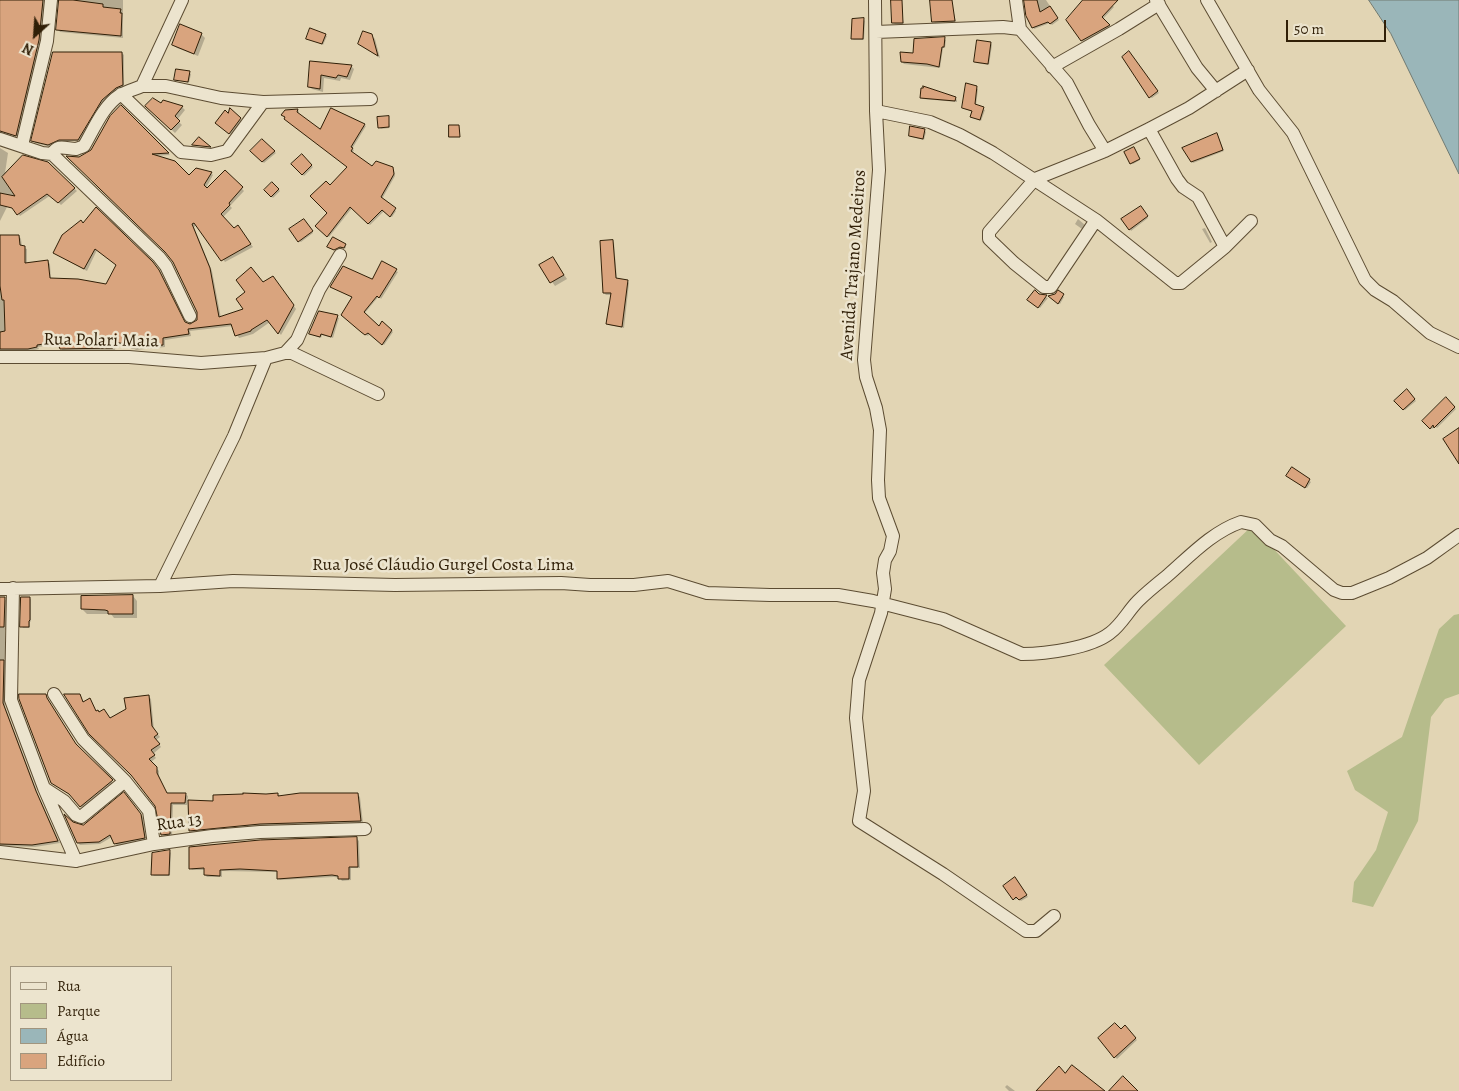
<!DOCTYPE html>
<meta charset="utf-8">
<style>
body{margin:0}
#map{position:relative;width:1459px;height:1091px;overflow:hidden;background:#e2d5b4;font-family:Alegreya,serif}
canvas{display:block}
.legend{position:absolute;left:10px;top:966px;width:162px;height:115px;box-sizing:border-box;background:#ece4ce;border:1px solid #a1957e;margin:0;padding:6px 9px;list-style:none;font-size:15px;color:#301f07}
.legend li{display:flex;align-items:center;gap:10px;height:25px}
.legend b{width:25px;border:1px solid #a1957e}
.north{position:absolute;left:10px;top:10px;width:50px;height:50px;-webkit-text-stroke:4px #ece4ce;paint-order:stroke;rotate:206deg;font-size:14px;font-weight:700;line-height:20px;text-align:center;color:#301f07}
.north::after{content:'';display:block;margin:auto;width:18px;height:22px;background:#301f07;clip-path:polygon(50% 0,100% 100%,50% 72%,0 100%)}
.scale{position:absolute;left:1286px;top:20px;width:100px;height:22px;box-sizing:border-box;border:2px solid #301f07;border-top:0;padding-left:6px;font-size:15px;line-height:18px;white-space:nowrap;color:#301f07;-webkit-text-stroke:4px #ece4ce;paint-order:stroke}
</style>
<div id="map">
<canvas width="1459" height="1091"></canvas>
<ul class="legend">
<li><b style="height:6px;background:#ece4ce"></b>Rua</li>
<li><b style="height:14px;background:#b6bc8b"></b>Parque</li>
<li><b style="height:14px;background:#9ab6b9"></b>Água</li>
<li><b style="height:14px;background:#d9a47e"></b>Edifício</li>
</ul>
<div class="north">N</div>
<div class="scale">50 m</div>
</div>
<script>
const context = document.querySelector('canvas').getContext('2d');
context.lineJoin = 'round';
function fillPath(path, color) {
  context.fillStyle = color;
  context.fill(path, 'evenodd');
}
function trace(path, color, width, dash) {
  context.strokeStyle = color;
  context.lineWidth = width;
  context.lineCap = dash ? 'butt' : 'round';
  context.setLineDash(dash || []);
  context.stroke(path);
}
function drawText(font, color, halo, rows, align = 'center') {
  context.font = font + ' Alegreya,serif';
  context.lineWidth = 5;
  context.setLineDash([]);
  context.textBaseline = 'middle';
  context.strokeStyle = halo;
  context.fillStyle = color;
  for (const [text, x, y, turn = 0] of rows) {
    context.save();
    context.translate(x, y);
    context.rotate((+turn || 0) * Math.PI / 180);
    context.textAlign = isNaN(turn) ? turn : align;
    if (halo) context.strokeText(text, 0, 0);
    context.fillText(text, 0, 0);
    context.restore();
  }
}
fillPath(new Path2D(`
 M1252,526L1346,626L1199,765L1104,665Z
 M1459,614V694L1445,699L1431,717L1418,821L1373,907L1352,902L1354,882L1376,850L1388,812L1355,790L1347,771L1402,737L1439,629L1454,615Z`), '#b6bc8b');
const water = new Path2D(`
 M1369,0H1459V174L1391,34Z`);
fillPath(water, '#9ab6b9');
trace(water, '#707a72', 1);
fillPath(new Path2D(`
 M0,0H46L41,43L18,137L2,133L0,134Z
 M60,0H123V38L60,32L58,29Z
 M1025,0H1046L1059,20L1052,25L1050,23L1034,29Z
 M1084,0H1107L1114,7L1103,19L1110,27L1083,42L1082,41Z
 M953,9L956,22L935,23L933,21Z
 M902,15L904,24H895L893,23Z
 M863,19L865,21L864,40H854L852,39Z
 M201,34L205,38L198,56L177,48L173,45Z
 M325,35L327,36L323,45L308,38Z
 M371,35L375,39L380,58L359,44Z
 M944,39L946,40L945,48H943L940,68L904,64L902,62Z
 M991,43L992,45L989,65L976,63L975,62Z
 M122,53L124,55V87L80,141H61L51,147L35,143L33,140Z
 M1130,55L1159,93L1152,98L1150,97Z
 M311,62L351,66L354,69L350,80L341,78L340,81L324,78L323,92L312,89L309,86Z
 M189,73L191,74L189,83L176,79Z
 M976,88L978,89L976,106L985,110L981,121L973,118L971,116L973,112L965,109Z
 M921,98H955L957,100V102L923,99Z
 M161,105L182,107L185,110L177,120L182,125L175,133L147,106Z
 M121,107L170,155L155,156L189,177L211,173L213,175L206,188L208,190L225,172L244,191L230,206L232,208L223,217L234,230L240,229L253,247L225,262L197,225L194,227L212,271L221,318L245,310L263,284L275,280L296,309L281,335L270,322L253,334L239,338L233,326L190,331L191,336L165,340V347L136,350L129,346L116,344L115,350L63,351L59,344L38,347L39,349L31,351H0V236H19L21,239L22,247L27,249V264L48,262L50,264L51,280L107,285L117,265L97,250L87,271L57,255L54,253L63,236L155,266L161,274L186,324L190,325L198,322L199,312L174,262L79,158L92,151Z
 M231,110L242,121L231,135L216,123L229,115Z
 M298,110L299,112L298,114L320,130L364,125L366,126L352,149L354,150L352,153L372,168L392,169L394,170L395,176L382,199L396,211L392,217L384,211L370,225L352,208L329,237L317,226L329,213L330,187L349,167L286,111Z
 M388,117L390,128L381,129L379,127Z
 M911,128L925,131L926,132L924,140L912,137L910,135Z
 M1217,134L1224,151L1193,163L1192,162Z
 M262,140L276,153L264,163L252,151Z
 M0,148L8,153L5,173L23,157L48,163L77,191L61,205L51,195L20,216L10,201L0,221Z
 M1135,150L1140,160L1133,164L1131,163Z
 M302,156L313,167L304,176L293,164Z
 M272,183L280,191L273,198L265,190Z
 M1142,209L1148,218L1131,231L1130,229Z
 M1078,219L1085,225L1082,229L1075,224Z
 M306,222L313,233L301,242L299,241Z
 M1205,228L1212,242L1210,243L1209,241L1202,229Z
 M612,241L614,243L617,279L627,281L629,283L624,328L609,325L607,323L612,295H606L604,293Z
 M345,245L346,247L345,249L342,248L336,251L330,248Z
 M553,258L567,279L555,286L541,266Z
 M382,263L398,272L381,299L379,296L364,314L379,327L382,323L393,332L384,345L370,333L368,336L364,334L353,297L332,287L372,281Z
 M1059,292L1064,297L1060,304L1050,297Z
 M1039,295L1048,298L1040,308L1029,299Z
 M320,312L339,318L333,338L322,335L321,338L310,334Z
 M1407,391L1416,401L1405,410L1396,401Z
 M1446,399L1456,409L1437,428L1435,426L1432,429L1424,421Z
 M1292,469L1311,482L1307,488L1289,477Z
 M133,596L137,601V618H114L111,614H87L82,609Z
 M29,598L31,599V621L30,622V628H23L22,626Z
 M0,599H4L7,601L6,630H5V706L38,794L60,843L35,847L3,846L0,847Z
 M45,695L79,749L114,784L83,809L72,796L55,785Z
 M79,695L84,702L90,700L97,712L111,720L148,696L151,699L154,730L160,737L156,740L161,747L153,754L156,758L151,762L159,771V776L167,794H185L188,796L187,805H173L172,836L165,837L162,834L157,805L132,774L90,733Z
 M124,794L143,817L146,839L117,846L112,837L100,844L80,845L78,843L83,826Z
 M277,794L281,797L357,794L360,797L363,823L193,833L190,831L214,802Z
 M357,839L359,841L360,868H351V880L342,881L340,878L334,877L280,880L278,878V872L222,871V877H207L205,875V870H192L190,868Z
 M169,851L171,853L170,876H154L152,874Z
 M1016,880L1028,897L1021,901L1018,898L1015,900L1014,899Z
 M1125,1027L1137,1040L1117,1059L1099,1039L1121,1031Z
 M1007,1085L1015,1091H1009L1005,1087Z`), '#0003');
const building = new Path2D(`
 M0,0H43L39,40L16,136L0,131Z
 M59,0H73L103,4V7L121,9L120,13H122L121,36L56,30Z
 M891,0H902L903,23H892Z
 M930,0H952L955,21L932,22Z
 M1024,0H1037L1040,12L1050,6L1058,18L1050,24L1048,22L1032,28L1026,16Z
 M1083,0H1118L1102,17L1110,25L1081,41L1066,20Z
 M864,18L863,39H851L852,19Z
 M180,24L202,33L194,54L172,45Z
 M310,28L326,34L322,44L306,39Z
 M363,31L372,34L378,56L358,44Z
 M945,37L944,47H942L939,67L927,64L901,62L900,52L913,53L914,39Z
 M977,40L991,42L988,64L974,62Z
 M1129,51L1158,91L1149,98L1122,57Z
 M53,52H122L123,85L116,88L102,100L78,140H59L48,145L31,141Z
 M310,61L352,65L347,77L338,75L336,78L321,75L320,89L308,87Z
 M176,69L190,71L188,82L174,80Z
 M966,83L977,86L975,104L984,107L980,120L970,117L972,111L962,108Z
 M923,86L956,97L955,101L920,98L921,88H923Z
 M153,98L161,103L163,100L183,106L175,116L180,121L171,130L145,106Z
 M121,105L169,153L152,154L175,161L189,175L196,168L212,172L204,185L207,188L225,170L243,187L229,203L230,205L221,214L234,228L238,225L251,244L221,261L194,223L192,224L210,268L219,317L243,309L236,299L245,292L236,280L251,267L263,282L273,276L294,305L278,334L267,320L251,330V331L235,336L231,324L188,329L189,334L163,338V345L132,348L125,344L114,342L113,348L60,349L57,342L37,345V347L28,349H0V332L5,331L4,300H2L0,286V235H19L20,245L25,246V263L48,260L50,278L78,279L106,284L116,265L95,249L84,269L53,253L62,235L81,220L83,223L96,207L153,262L159,270L185,322L190,324L197,320V312L173,262L165,252L66,156L79,157L91,150L110,116Z
 M230,108L241,118L229,134L215,123L225,110L228,113Z
 M331,108L365,124L351,147L353,148L351,151L372,166L376,161L393,167L394,174L381,197L396,208L390,217L382,210L368,224L350,207L327,237L315,226L327,213L310,196L326,181L330,185L347,167L284,119L285,117L281,115L285,110L298,109L297,112L320,129Z
 M389,116V127L378,128L377,117Z
 M449,125H459L460,137H449Z
 M910,126L925,129L923,139L909,136Z
 M1217,133L1223,150L1191,162L1182,148Z
 M199,137L211,147L192,145Z
 M262,139L275,151L262,162L250,151Z
 M1134,147L1140,159L1130,164L1124,152Z
 M302,154L312,165L302,175L291,164Z
 M23,155L48,162L75,188L58,203L47,194L17,215L12,208L0,205V193L15,196L2,177Z
 M272,182L279,189L271,197L264,190Z
 M1141,206L1148,216L1129,230L1121,219Z
 M304,219L313,231L298,242L289,229Z
 M333,237L346,244L344,248L340,247L334,250L327,247Z
 M613,240L616,278L628,280L622,327L606,324L611,293H603L600,241Z
 M553,257L564,275L550,283L539,265Z
 M382,261L397,269L379,298L377,296L364,312L379,326L382,321L392,330L382,345L368,333L365,335L361,332L341,315L352,297L330,287L343,266L372,279Z
 M1035,290L1039,294L1047,295L1038,308L1027,300Z
 M1058,290L1064,294L1058,304L1048,296L1055,294Z
 M319,311L338,315L331,337L321,334L320,337L309,334Z
 M1407,389L1415,399L1403,410L1394,401Z
 M1446,397L1455,407L1434,428L1433,425L1430,429L1422,421Z
 M1459,428V464L1443,439Z
 M1292,467L1310,479L1305,488L1286,476Z
 M133,595V614H108V611L105,610L81,609V596Z
 M0,597H5L4,627H0Z
 M21,597H30V620L29,621V627H20Z
 M0,660H4L3,703L36,791L58,841L32,845L0,844Z
 M19,694H46L47,698L76,744L113,780L80,807L69,794L51,783L19,699Z
 M64,694H80L83,702L90,698L96,711L98,710L99,712L104,709L110,718L126,709L124,698L149,695L152,726L158,734L154,737L160,744L151,750L155,755L149,759L157,767V773L167,793H186L185,803H171L170,834L161,835L155,806L131,775L89,734Z
 M124,792L141,814L145,838L114,844L110,835L99,842L77,843L64,814L73,822L83,825Z
 M243,793L266,794L278,793V796L300,793H358L361,821L260,824L189,831L188,800L213,801V795L243,794Z
 M357,837L358,867H349V879H338V876L332,875L277,879V871L240,869L220,870V876L204,875V868L189,869V847L260,840Z
 M170,850L169,875H151L152,853Z
 M1015,877L1027,895L1019,900L1016,897L1013,900L1003,886Z
 M1115,1023L1121,1029L1125,1025L1136,1038L1114,1058L1098,1038Z
 M1072,1065L1105,1091H1036L1059,1066L1065,1073Z
 M1123,1076L1138,1091H1109Z`);
fillPath(building, '#d9a47e');
trace(building, '#301f07', 1);
const street = new Path2D(`
 M875,0L876,111L879,170L864,360L866,377L876,408L880,430L878,480L879,498L893,536L890,551L885,560L883,573L885,589L881,613L859,680L856,718L864,791L859,821L943,874L1026,931H1036L1054,916
 M1016,0L1020,29
 M1156,0L1197,68L1216,91
 M1207,0L1259,90L1293,133L1365,280L1375,290L1393,301L1430,333L1459,347
 M876,32L1003,27L1020,29L1067,83L1089,125L1105,151
 M1052,67L1119,29L1159,4
 M142,86H166L221,98L263,102L371,99
 M121,94L181,152L211,155L227,151L263,102
 M876,111L930,122L960,135L993,153L1096,220L1175,283H1181L1225,247L1198,197L1183,187L1177,179L1149,129
 M0,139L42,153L52,154L159,257L166,266L190,316
 M22,145L47,41L51,0
 M52,154C58,143 66,149 76,149C79,148 82,147 84,146C94,129 103,106 120,95C127,91 135,89 142,86L182,0
 M1096,220L1051,287H1044L1014,263L989,239V232L1035,179L1105,151L1149,129L1189,108L1248,70
 M1225,247L1251,221
 M285,353L297,340L319,290L340,255
 M0,357H129L201,363L266,358L285,353H292L378,394
 M160,586L234,436L266,358
 M13,588L11,700L44,788L76,861
 M0,589L160,586L233,581L395,585L561,583L590,585H634L668,581L707,593L770,595H838L873,601L943,619L1022,654C1046,654 1091,648 1110,633C1122,624 1128,611 1138,601C1147,592 1157,584 1167,576C1190,556 1212,532 1241,522L1255,525L1270,540L1282,546L1334,590L1342,593H1352L1389,578L1427,558L1459,535
 M54,694L83,739L125,781L149,811L154,844
 M44,788L64,801L76,815L81,817L125,781
 M0,852L76,861L154,844L212,836L260,832L365,829`);
trace(street, '#5c4c32', 14);
trace(street, '#ece4ce', 12);
drawText('18px', '#301f07', '#ece4ce', [
 ["Avenida Trajano Medeiros",854,265,-86],
 ["Rua Polari Maia",101,341,1],
 ["Rua José Cláudio Gurgel Costa Lima",443,566],
 ["Rua 13",179,823,-8]
]);
</script>
